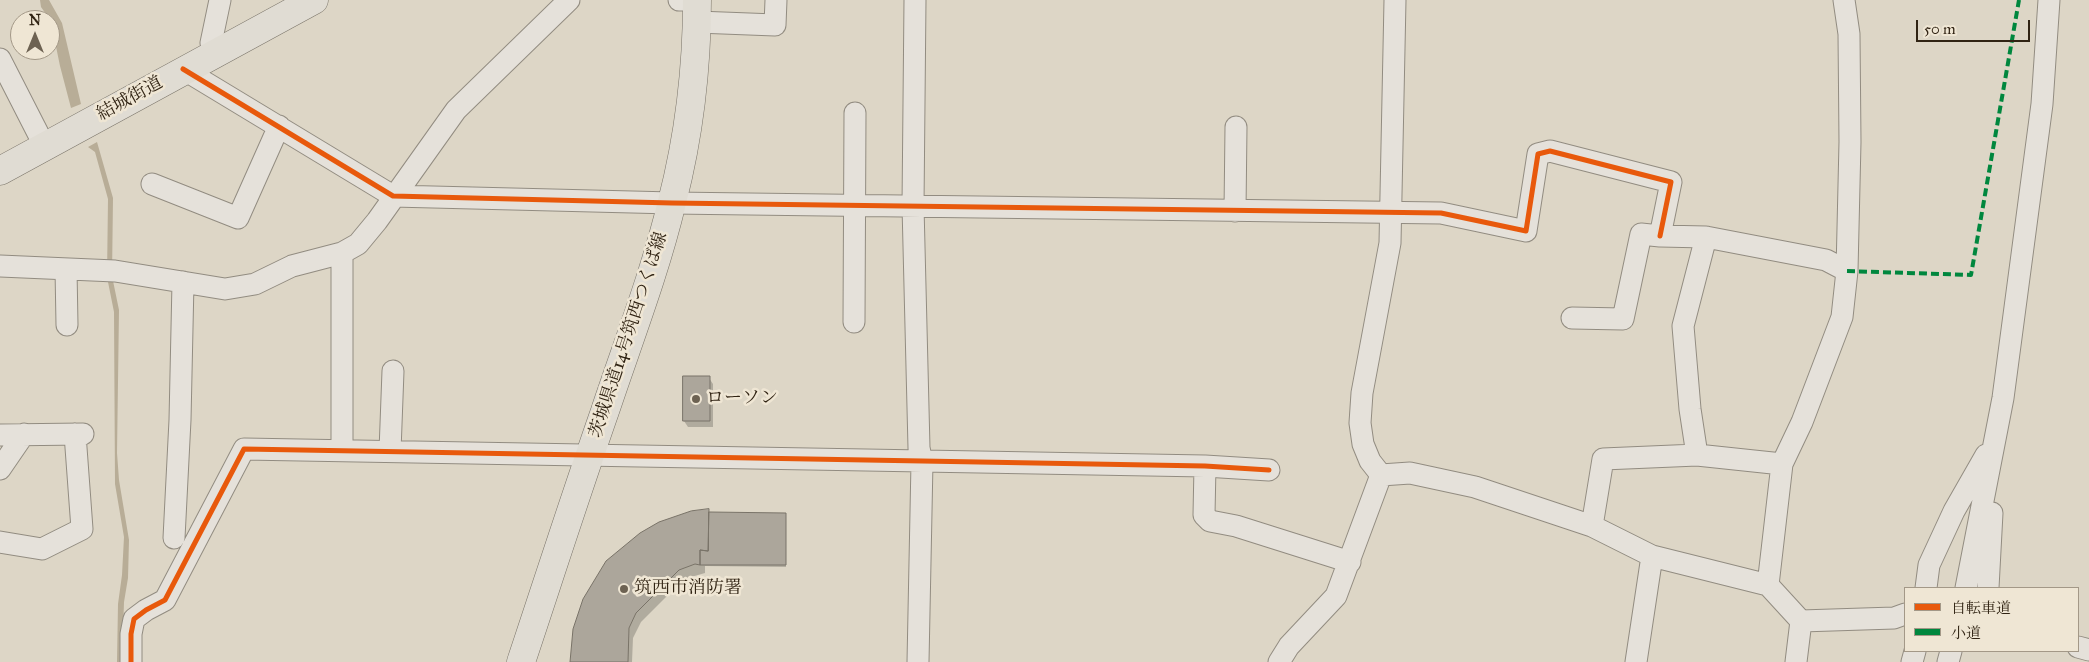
<!DOCTYPE html>
<meta charset="utf-8">
<style>
body{margin:0}
#map{position:relative;width:2089px;height:662px;overflow:hidden;background:#ddd6c6;font-family:"IM FELL Great Primer","Noto Serif JP",serif}
canvas{display:block}
.legend{position:absolute;left:1904px;top:587px;width:175px;height:65px;box-sizing:border-box;background:#efe6d4;border:1px solid #a39887;margin:0;padding:6px 9px;list-style:none;font-size:15px;color:#302313}
.legend li{display:flex;align-items:center;gap:10px;height:25px}
.legend b{width:25px;border:1px solid #a39887}
.north{position:absolute;left:10px;top:10px;width:50px;height:50px;box-sizing:border-box;background:#efe6d4;border:1px solid #a39887;border-radius:50%;rotate:0deg;font-size:14px;font-weight:700;line-height:20px;text-align:center;color:#302313}
.north::after{content:'';display:block;margin:auto;width:18px;height:22px;background:#6d6252;clip-path:polygon(50% 0,100% 100%,50% 72%,0 100%)}
.scale{position:absolute;left:1916px;top:20px;width:114px;height:22px;box-sizing:border-box;border:2px solid #302313;border-top:0;padding-left:6px;font-size:15px;line-height:18px;white-space:nowrap;color:#302313;-webkit-text-stroke:4px #efe6d4;paint-order:stroke}
</style>
<div id="map">
<canvas width="2089" height="662"></canvas>
<ul class="legend">
<li><b style="height:6px;background:#e8590c"></b>自転車道</li>
<li><b style="height:6px;background:#00873e"></b>小道</li>
</ul>
<div class="north">N</div>
<div class="scale">50 m</div>
</div>
<script>
const context = document.querySelector('canvas').getContext('2d');
context.lineJoin = 'round';
function fillPath(path, color) {
  context.fillStyle = color;
  context.fill(path, 'evenodd');
}
function trace(path, color, width, dash) {
  context.strokeStyle = color;
  context.lineWidth = width;
  context.lineCap = dash ? 'butt' : 'round';
  context.setLineDash(dash || []);
  context.stroke(path);
}
function drawText(font, color, halo, rows, align = 'center') {
  context.font = font + ' "IM FELL Great Primer","Noto Serif JP",serif';
  context.lineWidth = 5;
  context.setLineDash([]);
  context.textBaseline = 'middle';
  context.strokeStyle = halo;
  context.fillStyle = color;
  for (const [text, x, y, turn = 0] of rows) {
    context.save();
    context.translate(x, y);
    context.rotate((+turn || 0) * Math.PI / 180);
    context.textAlign = isNaN(turn) ? turn : align;
    if (halo) context.strokeText(text, 0, 0);
    context.fillText(text, 0, 0);
    context.restore();
  }
}
fillPath(new Path2D(`
 M40,0H49L62,23L81,104L71,108L60,66L52,27L50,20L41,7Z
 M97,142L113,198L112,276L119,310L117,453L119,480L129,540L128,578L124,602L122,662H117L118,604L122,575L124,537L115,484L114,312L107,277L108,199L95,152L88,147Z`), '#b8ad97');
fillPath(new Path2D(`
 M709,378L713,384V427H688L684,421Z
 M708,510L710,513L786,514V567L705,566V573L684,579L641,622L633,638L632,662H571Z`), '#0003');
const building = new Path2D(`
 M683,376H710V421H683Z
 M709,509L708,551L700,550V565L695,564L679,570L636,613L629,628L628,662H570L573,629L583,599L606,561L640,533L659,522L691,511Z
 M709,512L786,513V565H700V550L708,551Z`);
fillPath(building, '#aca69b');
trace(building, '#797368', 1);
const minor = new Path2D(`
 M679,0H697
 M915,0L913,206L919,448L922,462L918,662
 M697,22L775,25L776,0
 M215,52L211,43L220,0
 M0,59L45,147
 M183,69L393,196L672,203L1441,213L1526,231L1538,154L1550,151L1671,182L1660,236
 M152,184L238,218L279,126
 M1235,211L1236,127
 M342,253V450
 M0,266L115,271L225,289L255,284L292,266L342,253L358,244L377,221L456,110L569,0
 M66,269L67,325
 M1572,318L1623,319L1641,234L1660,236L1706,237L1826,260L1847,271
 M854,322L855,113
 M0,435L83,434
 M390,451L393,371
 M1697,455L1690,409L1683,326L1706,237
 M1205,466L1204,515L1210,521L1236,526L1350,562
 M0,469L24,434
 M1381,475L1410,473L1475,487L1592,526L1652,556L1768,585L1801,621L1796,662
 M1381,475L1370,461L1363,444L1360,423L1362,393L1390,243L1395,0
 M1592,526L1603,459L1697,455L1782,464
 M174,538L180,420L183,282
 M0,542L42,549L82,529L75,434
 M1768,585L1782,464L1802,422L1842,317L1847,271L1850,142L1849,34L1844,0
 M1926,588L1929,565L1954,511L1986,455
 M1966,588L2003,398L2042,104L2049,0
 M1988,588L1992,513
 M1801,621L1894,618L1905,614
 M2078,647L2089,650
 M131,662V634L134,619L146,610L165,600L244,449L1205,466L1269,470
 M1279,662L1289,646L1336,596L1381,475
 M1636,662L1652,556
 M1912,662L1915,651
 M1948,662L1951,651`);
const major = new Path2D(`
 M0,171L314,0
 M521,662C549,578 576,494 605,411C628,342 655,273 672,202C689,136 697,68 697,0`);
trace(minor, '#928c81', 23);
trace(major, '#797368', 29);
trace(minor, '#e5e1da', 21);
trace(major, '#e0dcd3', 28);
trace(new Path2D(`
 M1847,271L1971,275L2019,0`), '#00873e', 4, [8, 4]);
trace(new Path2D(`
 M183,69L393,196L672,203L1441,213L1526,231L1538,154L1550,151L1671,182L1660,236
 M131,662V634L134,619L146,610L165,600L244,449L1205,466L1269,470`), '#e8590c', 5);
for (const [x, y, r, color] of [
 [696,399,5,"#6d6252"],
 [624,589,5,"#6d6252"]
]) {
  const dot = new Path2D();
  dot.arc(x, y, r, 0, 2 * Math.PI);
  context.fillStyle = color;
  context.fill(dot);
  trace(dot, '#efe6d4', 2);
}
drawText('18px', '#302313', '#efe6d4', [
 ["結城街道",130,99,-29],
 ["茨城県道14号筑西つくば線",629,335,-72]
]);
drawText('18px', '#302313', '#efe6d4', [
 ["ローソン",706,399],
 ["筑西市消防署",634,589]
], 'left');
</script>
